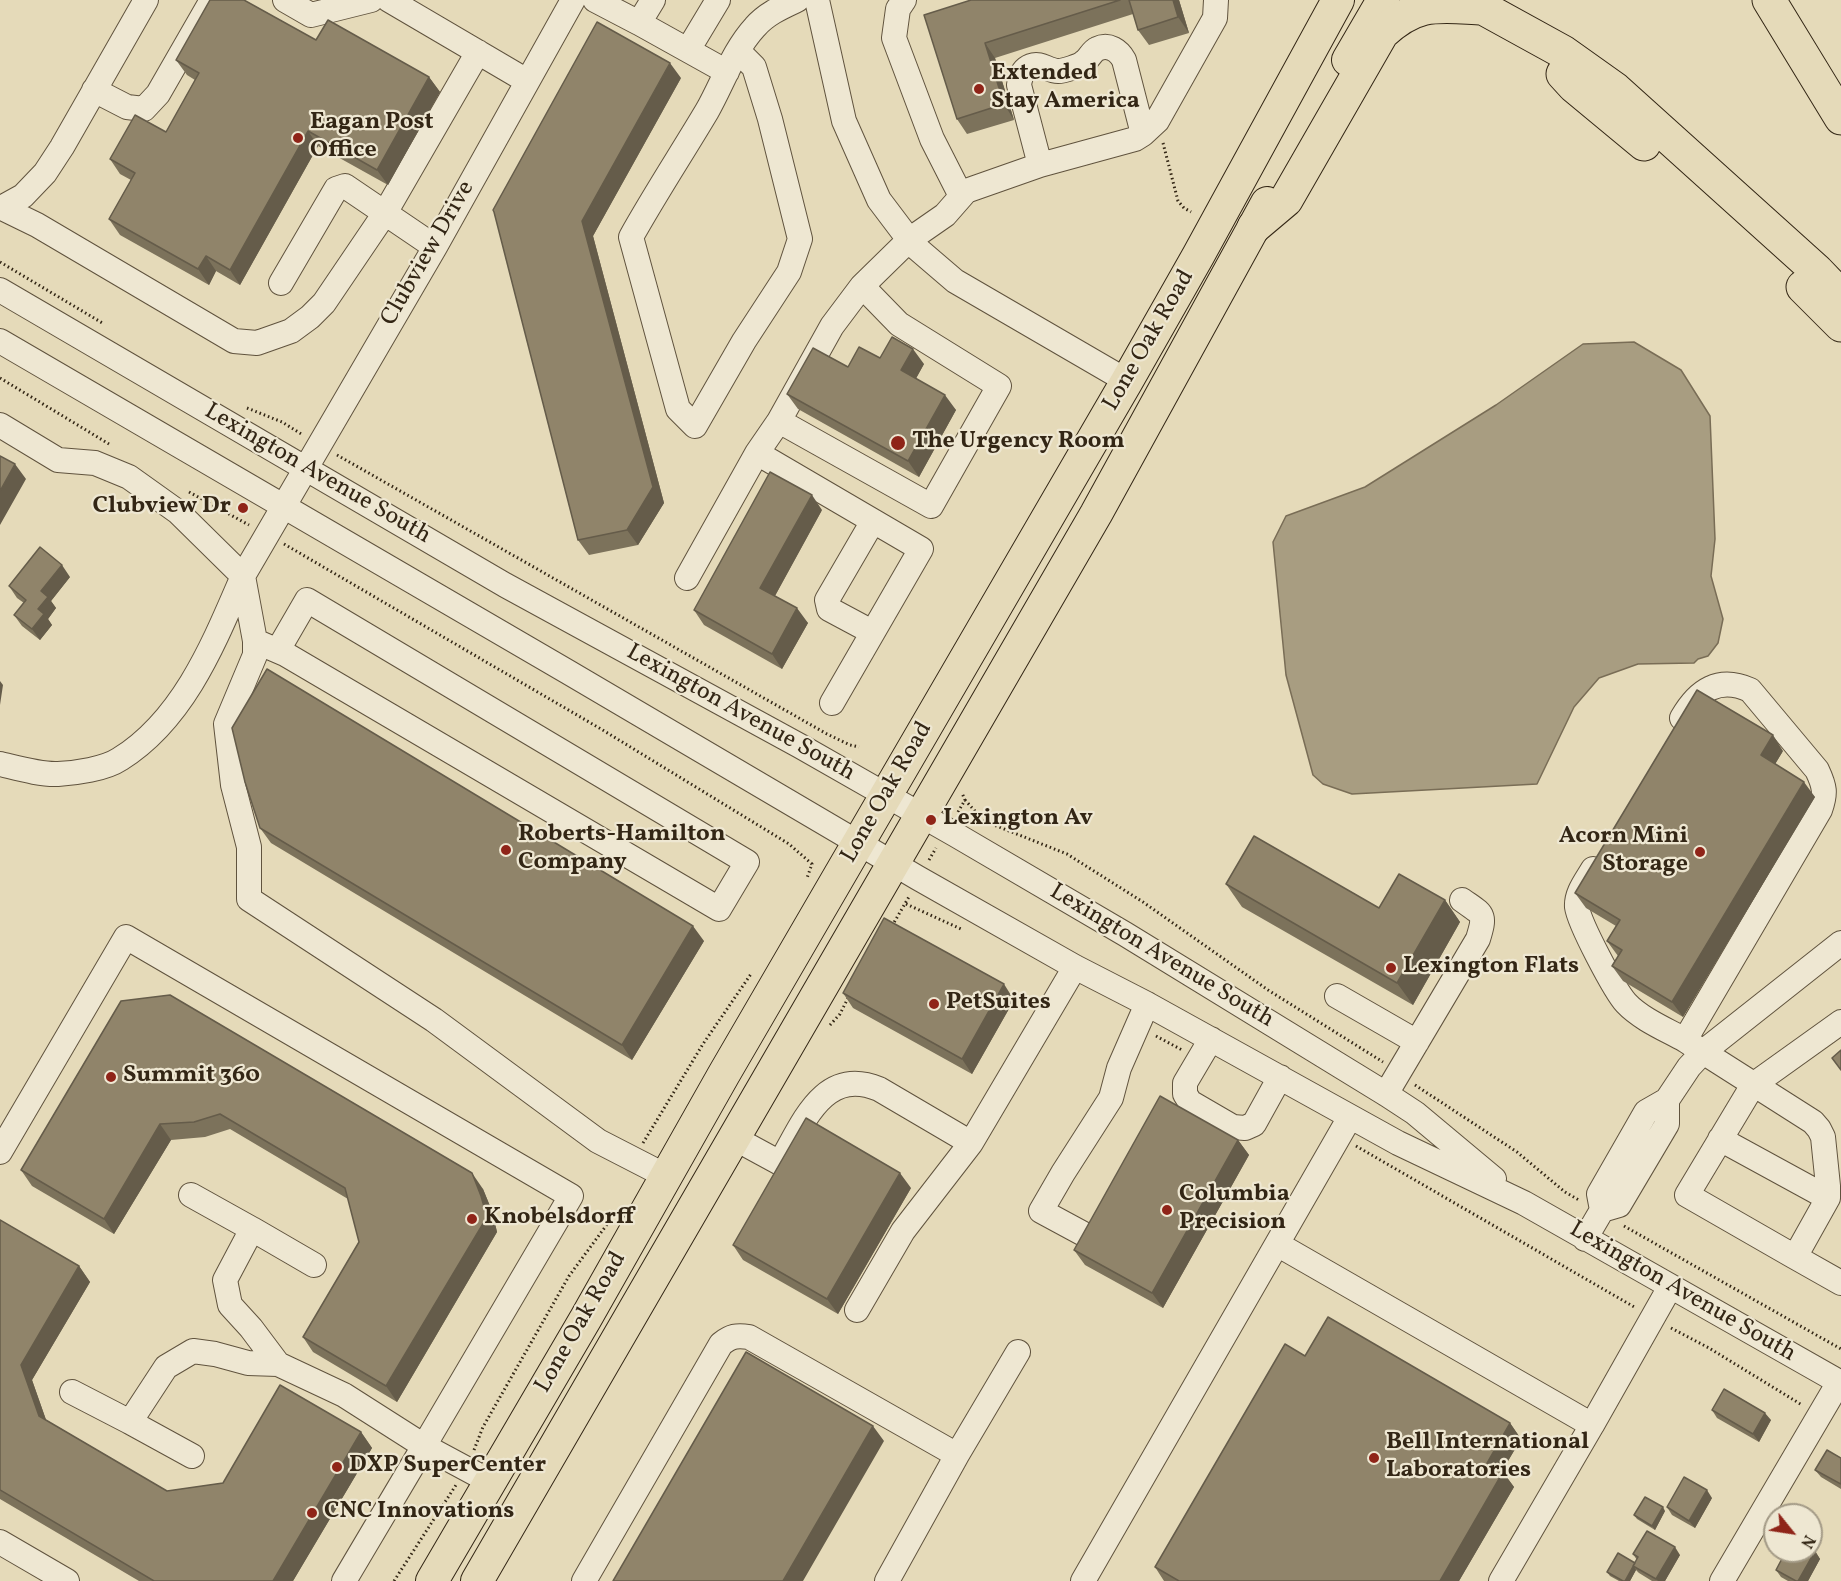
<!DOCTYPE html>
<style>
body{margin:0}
#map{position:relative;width:1841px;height:1581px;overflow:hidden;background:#e5dab9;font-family:Vollkorn,serif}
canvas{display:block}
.north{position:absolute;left:1763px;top:1503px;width:60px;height:60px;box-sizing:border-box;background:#eee7d2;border:2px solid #a39a86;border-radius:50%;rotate:120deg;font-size:16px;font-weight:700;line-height:24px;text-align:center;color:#332615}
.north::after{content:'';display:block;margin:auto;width:21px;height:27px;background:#8f2418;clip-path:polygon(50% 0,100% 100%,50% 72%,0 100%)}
</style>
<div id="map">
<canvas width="1841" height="1581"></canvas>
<div class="north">N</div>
</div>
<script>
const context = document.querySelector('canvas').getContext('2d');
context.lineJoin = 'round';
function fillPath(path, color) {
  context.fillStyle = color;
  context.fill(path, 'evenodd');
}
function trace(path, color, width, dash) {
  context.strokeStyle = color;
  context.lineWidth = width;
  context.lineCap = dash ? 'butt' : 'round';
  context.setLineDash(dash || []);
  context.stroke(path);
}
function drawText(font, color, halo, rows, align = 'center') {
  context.font = font + ' Vollkorn,serif';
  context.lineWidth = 4.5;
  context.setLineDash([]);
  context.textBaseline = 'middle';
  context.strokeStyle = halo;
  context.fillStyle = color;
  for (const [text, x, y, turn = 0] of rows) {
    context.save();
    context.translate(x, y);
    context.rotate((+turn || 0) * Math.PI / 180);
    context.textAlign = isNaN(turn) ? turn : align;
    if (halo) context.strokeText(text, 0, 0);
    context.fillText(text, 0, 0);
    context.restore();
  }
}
const water = new Path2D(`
 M1634,342L1681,370L1710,416L1715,539L1711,576L1723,619L1718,643L1708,656L1698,659L1694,663L1638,664L1599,678L1574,707L1537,784L1352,794L1323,784L1313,775L1286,675L1273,542L1286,516L1365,487L1496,405L1583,344Z`);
fillPath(water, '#a89d81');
trace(water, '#796d56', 1.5);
const minor = new Path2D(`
 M285,0L311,15L371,0
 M389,0L527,81
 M595,0L639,23L727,72
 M817,0L844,121L879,200L913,245L955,281L1127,381
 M904,0L898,9L894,38L932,139L961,196
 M639,23L653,0
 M688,50L718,0
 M738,51L754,67L770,119L800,239L789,272L744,341L695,426L678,409L631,237C655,194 682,153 707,111C723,83 733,51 755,27C766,14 782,7 797,0
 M94,90L127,107L144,109L158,94L212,0
 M1040,165L1019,85C1020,77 1023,69 1031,66C1041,62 1048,71 1058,71C1064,71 1080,66 1084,62C1089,59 1092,51 1097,49C1109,43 1119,51 1124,60L1143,134
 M0,207L37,225L234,341L257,343L291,331L310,317L324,303L385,213L478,52
 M3,207L23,196L45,173L62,147L146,0
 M281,283L336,189L345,186L435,247
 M0,290L505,585L800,746L956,835L1125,934L1386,1094L1415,1113L1494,1179
 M0,341L568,672L918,878L1075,967L1147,1004L1398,1143L1524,1203L1841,1383
 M779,421L931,506L999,386L899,324L862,286
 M0,425L58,460L95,463L129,477L178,512L243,576L435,247L573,0
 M757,453L921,549L832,703
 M243,576L255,641L285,654L719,909L747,862L307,600L278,650
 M687,578L757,453L779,421L832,326L862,286L909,240L945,215L966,191L1040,165L1135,139L1143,134L1157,121L1215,18L1216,0
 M872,632L829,609L827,600L873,521
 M255,641V655L226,724L233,785L249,847V899L434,1020L598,1141L666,1176
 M1682,718C1698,690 1719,676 1750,690L1817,770C1825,787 1826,793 1820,810L1685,1040L1703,1052L1841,943
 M0,764C17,768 41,775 58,774C76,773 105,769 120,759C184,719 214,643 243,576
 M1593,869C1586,881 1576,893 1577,907C1579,923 1615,991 1626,1003C1641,1019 1665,1029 1685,1040
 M1337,996L1417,1042
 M1211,1039L1185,1083V1094L1190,1102L1233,1127L1245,1128L1254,1124L1280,1077
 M1386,1094L1478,939C1486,913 1483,915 1462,900
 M1667,1100L1689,1067L1703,1052L1813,1122L1819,1129L1823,1137L1828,1186V1198L1795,1257L1687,1195L1753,1085L1841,1022
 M1350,1117L1277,1244L1592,1425L1670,1287
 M734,1138L780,1163C803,1124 823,1066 879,1089L971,1143L1075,967
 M1720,1139L1828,1198
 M0,1152L126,937L571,1196L424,1446L489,1481
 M191,1195L252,1229
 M1091,1238L1041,1211L1063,1173L1111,1098L1119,1068L1147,1004
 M1585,1239L1602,1210L1599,1194L1646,1112L1667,1100V1124L1619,1205L1602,1210
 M1795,1257L1841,1283
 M314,1265L252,1229L225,1280L230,1305L251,1328L278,1364L344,1395L424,1446L344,1581
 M857,1310L903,1231L971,1143
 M72,1392L130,1422
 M192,1456L130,1422L166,1367L193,1351L215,1354L248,1363L278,1364
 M0,1542L67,1581
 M584,1581L721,1344C731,1336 737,1335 749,1337L957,1455L1018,1352
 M887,1581L957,1455
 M1083,1581L1277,1244
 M1501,1581L1592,1425
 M1722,1581L1839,1382`);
const major = new Path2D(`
 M1348,60L1383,0
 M432,1581L586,1318L724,1074L1127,381L1198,256L1338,0
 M477,1581L1096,514L1267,203`);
const highway = new Path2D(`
 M1472,0L1483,8L1563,52L1615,89L1817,271L1841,296
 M1769,0L1841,118
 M1563,74L1574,86L1644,144
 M1254,227L1286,200L1382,33C1418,0 1438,6 1483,8
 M1803,287L1841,325`);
trace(minor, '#60533e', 26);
trace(major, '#332615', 34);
trace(highway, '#332615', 35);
trace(new Path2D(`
 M1163,143L1178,201L1184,208L1191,212
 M0,262L104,324
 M0,378L109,444
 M247,408L282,422L303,435
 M337,455L827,734L850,745L859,747
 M189,492L249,525
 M284,544L601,729L789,844L812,864L807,878
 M965,800L984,821L1067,854L1143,902L1268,990L1383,1062
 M958,812L965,800L962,793
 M929,860L936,848
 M906,904L961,929
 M892,926L910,895
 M830,1025L840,1014L848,998
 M1156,1036L1182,1050
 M1415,1085L1517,1152L1565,1192L1579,1200
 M643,1143L703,1044L751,974
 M1356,1146L1636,1308
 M1624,1226L1841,1349
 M1671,1328L1709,1348L1802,1405
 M474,1450L483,1427L569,1276L611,1219
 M394,1581L456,1485`), '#332615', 3, [1.5, 3]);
trace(minor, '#eee7d2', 24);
trace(major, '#e5dab9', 32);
trace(highway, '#e5dab9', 33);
fillPath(new Path2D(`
 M971,0H1179L1189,33L1149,45L1138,30L1133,14L995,58L1014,120L967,134L957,119Z
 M316,40L429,77L440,92L388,185L318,146L240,285L216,271L209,285L120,235L109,219L131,180L120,174L110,159L166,132L195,80L187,75L176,60Z
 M681,78L593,236L664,503L638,545L589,555L578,540L495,214L493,210Z
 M880,358L924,364L916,378L956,410L919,477L798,409L787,394Z
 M822,510L775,596L808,623L782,669L704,625L694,610Z
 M70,577L51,601L56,608L48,619L52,625L40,640L22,626L14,615L24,603L17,598L9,586Z
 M1783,751L1775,764L1815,797L1683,1017L1623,981L1612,966L1618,956L1607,941L1616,926L1586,908L1575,893Z
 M260,828L704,941L632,1060L271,843Z
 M1226,884L1379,908L1445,900L1460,922L1413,1005L1242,907Z
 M843,993L1014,1000L972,1074L853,1008Z
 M121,1001L483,1189L492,1211L497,1232L397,1402L313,1352L303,1337L359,1242L348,1199L230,1129L205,1137L171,1140L114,1234L32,1186L21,1170Z
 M1238,1140L1249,1155L1163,1308L1085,1265L1074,1250Z
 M911,1188L838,1314L743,1260L733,1245Z
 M0,1220L79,1266L90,1282L32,1380L46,1420L167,1491L223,1483L361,1432L372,1448L293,1581H139L0,1499Z
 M1305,1356L1510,1423L1521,1439L1502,1471L1514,1487L1459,1581H1164L1155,1567Z
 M1712,1410L1771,1420L1759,1442L1717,1418Z
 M1841,1458V1489L1821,1477L1815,1470Z
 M1712,1498L1695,1528L1672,1515L1667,1507Z
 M1665,1511L1655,1530L1637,1519L1634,1515Z
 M1815,1551L1820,1559L1808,1581H1788L1781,1577L1776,1570Z
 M1633,1554L1680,1555L1665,1581H1652L1639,1573L1636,1570L1630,1581H1619L1610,1576L1607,1572L1635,1563L1637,1560Z`), '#7c725b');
fillPath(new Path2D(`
 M1173,0H1179L1189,33L1178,17Z
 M985,43L995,58L1014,120L1004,104Z
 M670,63L681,78L593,236L664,503L638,545L627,530L582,221Z
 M429,77L440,92L388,185L377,170Z
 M308,131L318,146L240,285L230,270Z
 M206,256L216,271L209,285L198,269Z
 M913,349L924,364L912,386L901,370Z
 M945,395L956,410L919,477L908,461Z
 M15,464L26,479L0,525V491Z
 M812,495L822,510L771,603L760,588Z
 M62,565L70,577L51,601L56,608L48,619L52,625L40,640L32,629L38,609L41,591Z
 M797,608L808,623L782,669L772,654Z
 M0,681L3,685L0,705Z
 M1773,735L1783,751L1771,771L1761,755Z
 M1804,782L1815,797L1683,1017L1672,1002Z
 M1445,900L1460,922L1413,1005L1397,983Z
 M693,926L704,941L632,1060L622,1045Z
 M1004,984L1014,1000L972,1074L962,1059Z
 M160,1124L171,1140L114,1234L104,1219Z
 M1238,1140L1249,1155L1163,1308L1152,1293Z
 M472,1173L483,1189L492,1211L497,1232L397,1402L386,1386Z
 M900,1173L911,1188L838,1314L827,1299Z
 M79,1266L90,1282L32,1380L50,1431L39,1416L21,1365Z
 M1765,1413L1771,1420L1759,1442L1753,1434Z
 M1510,1423L1521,1439L1498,1478L1487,1463Z
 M873,1426L884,1441L803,1581H783Z
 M361,1432L372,1448L293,1581H273Z
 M1503,1472L1514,1487L1459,1581H1440Z
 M1707,1490L1712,1498L1695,1528L1689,1521Z
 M1663,1507L1665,1511L1655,1530L1652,1526Z
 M1675,1547L1680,1555L1665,1581H1658L1656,1579Z
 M1815,1551L1820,1559L1808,1581H1798Z
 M1633,1566L1636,1570L1630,1581H1625Z`), '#655c4a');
const building = new Path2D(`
 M210,0H244L316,40L328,20L429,77L377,170L308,131L230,270L206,256L198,269L109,219L135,173L110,159L135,115L166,132L199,73L176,60Z
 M971,0H1120L985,43L1004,104L957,119L924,15Z
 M1129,0H1173L1178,17L1138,30Z
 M597,22L670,63L582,221L653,487L627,530L578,540L494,212L493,210Z
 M892,337L913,349L901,370L945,395L908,461L787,394L813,348L848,367L859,347L880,358Z
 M0,456L15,464L0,491Z
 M770,472L812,495L760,588L797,608L772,654L694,610Z
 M40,547L62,565L41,591L48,597L38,609L44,614L32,629L14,615L26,600L9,586Z
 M267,669L693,926L622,1045L260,828L245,782L232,728Z
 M1697,690L1773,735L1761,755L1804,782L1672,1002L1612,966L1622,950L1607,941L1620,920L1575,893Z
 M1254,836L1379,908L1399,874L1445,900L1397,983L1226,884Z
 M884,918L1004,984L962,1059L843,993Z
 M170,995L472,1173L481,1196L487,1217L386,1386L303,1337L359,1242L345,1188L220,1114L194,1122L160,1124L104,1219L21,1170L121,1001Z
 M1841,1050V1070L1832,1058Z
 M1160,1096L1238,1140L1152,1293L1074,1250Z
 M806,1118L900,1173L827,1299L733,1245Z
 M0,1220L79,1266L21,1365L39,1416L167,1491L223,1483L280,1385L361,1432L273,1581H154L0,1490Z
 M1328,1317L1510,1423L1487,1463L1503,1472L1440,1581H1179L1155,1567L1285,1344L1305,1356Z
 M746,1352L873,1426L783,1581H613Z
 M1724,1389L1765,1413L1753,1434L1712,1410Z
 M1827,1450L1841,1458V1484L1815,1470Z
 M1684,1477L1707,1490L1689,1521L1667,1507Z
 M1645,1497L1663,1507L1652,1526L1634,1515Z
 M1647,1531L1675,1547L1656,1579L1633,1566L1638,1557L1633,1554Z
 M1811,1549L1815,1551L1798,1581H1796L1776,1570L1786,1551H1811Z
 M1618,1553L1635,1563L1625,1581H1623L1607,1572Z`);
fillPath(building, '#90846a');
trace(building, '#655c4a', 1.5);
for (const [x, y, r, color] of [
 [979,89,6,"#8f2418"],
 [298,138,6,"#8f2418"],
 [898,443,8,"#8f2418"],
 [243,508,6,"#8f2418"],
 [931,820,6,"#8f2418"],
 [506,850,6,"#8f2418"],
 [1700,852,6,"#8f2418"],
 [1391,968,6,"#8f2418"],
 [934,1004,6,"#8f2418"],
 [111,1077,6,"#8f2418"],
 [1167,1210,6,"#8f2418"],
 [472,1219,6,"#8f2418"],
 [1374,1458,6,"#8f2418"],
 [337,1467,6,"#8f2418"],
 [312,1513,6,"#8f2418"]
]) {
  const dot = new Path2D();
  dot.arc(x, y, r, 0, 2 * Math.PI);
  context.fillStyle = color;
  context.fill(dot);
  trace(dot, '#eee7d2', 2);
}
drawText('bold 24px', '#332615', '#eee7d2', [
 ["Extended",991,75],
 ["Stay America",991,103],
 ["Eagan Post",310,124],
 ["Office",310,152],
 ["The Urgency Room",912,443],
 ["Clubview Dr",231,508,"right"],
 ["Lexington Av",943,820],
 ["Roberts-Hamilton",518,836],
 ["Company",518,864],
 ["Acorn Mini",1688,838,"right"],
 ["Storage",1688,866,"right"],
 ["Lexington Flats",1403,968],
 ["PetSuites",946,1004],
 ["Summit 360",123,1077],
 ["Columbia",1179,1196],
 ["Precision",1179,1224],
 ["Knobelsdorff",484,1219],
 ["Bell International",1386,1444],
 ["Laboratories",1386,1472],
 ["DXP SuperCenter",349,1467],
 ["CNC Innovations",324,1513]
], 'left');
drawText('24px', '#332615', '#eee7d2', [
 ["Clubview Drive",429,254,-60],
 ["Lone Oak Road",1150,341,-60],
 ["Lexington Avenue South",317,475,30],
 ["Lexington Avenue South",740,714,29],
 ["Lone Oak Road",888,793,-60],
 ["Lexington Avenue South",1161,957,31],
 ["Lexington Avenue South",1682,1293,30],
 ["Lone Oak Road",582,1323,-60]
]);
</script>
